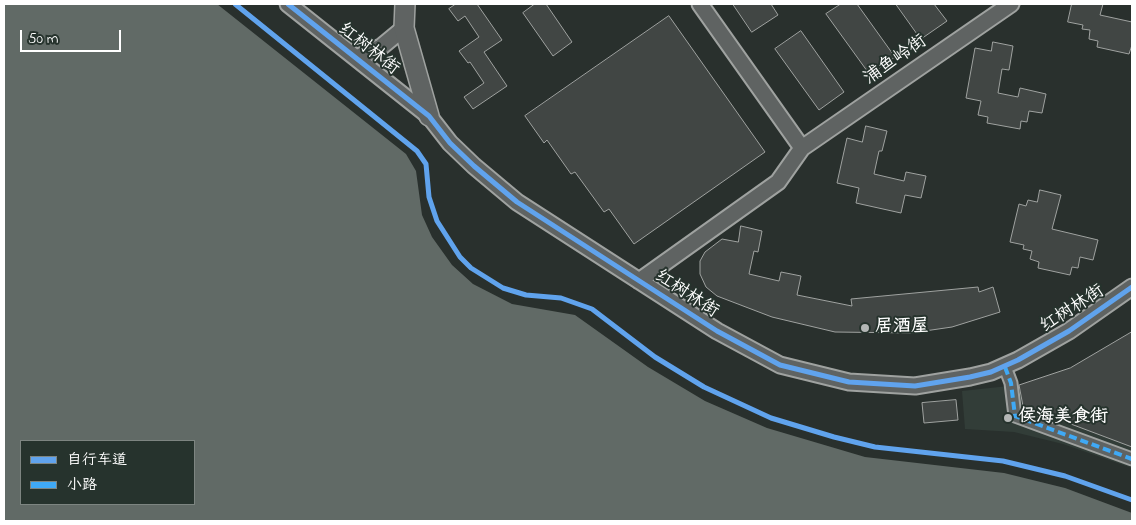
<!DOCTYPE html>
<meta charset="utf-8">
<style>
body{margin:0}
#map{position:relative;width:1136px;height:525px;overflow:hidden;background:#29302d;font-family:"Indie Flower","LXGW WenKai TC",sans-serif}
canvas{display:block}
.frame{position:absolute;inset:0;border:5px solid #fff;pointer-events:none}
.legend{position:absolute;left:20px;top:440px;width:175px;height:65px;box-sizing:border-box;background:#26332d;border:1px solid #7d8581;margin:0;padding:6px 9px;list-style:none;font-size:15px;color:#fff}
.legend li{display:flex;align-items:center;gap:10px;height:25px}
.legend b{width:25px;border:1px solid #7d8581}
.scale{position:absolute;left:20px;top:30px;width:101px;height:22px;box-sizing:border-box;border:2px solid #fff;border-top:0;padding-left:6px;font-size:15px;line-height:18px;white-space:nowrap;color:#fff;-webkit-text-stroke:4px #26332d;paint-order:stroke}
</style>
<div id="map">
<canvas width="1136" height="525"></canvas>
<div class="frame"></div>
<ul class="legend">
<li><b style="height:6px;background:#60a3ed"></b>自行车道</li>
<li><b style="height:6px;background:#3fa9f5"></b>小路</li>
</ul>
<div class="scale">50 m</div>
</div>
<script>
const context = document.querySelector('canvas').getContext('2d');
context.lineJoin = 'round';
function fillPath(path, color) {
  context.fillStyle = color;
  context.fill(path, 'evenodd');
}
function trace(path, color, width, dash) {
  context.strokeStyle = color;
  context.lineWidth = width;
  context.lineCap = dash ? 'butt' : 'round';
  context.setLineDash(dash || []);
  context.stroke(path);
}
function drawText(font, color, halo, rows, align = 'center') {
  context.font = font + ' "Indie Flower","LXGW WenKai TC",sans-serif';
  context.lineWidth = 4;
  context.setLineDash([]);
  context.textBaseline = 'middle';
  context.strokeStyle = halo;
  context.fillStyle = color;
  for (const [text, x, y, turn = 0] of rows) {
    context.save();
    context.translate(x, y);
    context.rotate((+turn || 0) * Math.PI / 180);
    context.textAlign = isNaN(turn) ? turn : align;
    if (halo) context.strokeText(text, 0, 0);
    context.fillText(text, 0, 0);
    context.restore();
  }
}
fillPath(new Path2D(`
 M1018,385L1023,406L1132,447V468L1063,444L1014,432L965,429L962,391Z`), '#323d38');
fillPath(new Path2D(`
 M4,4H217L406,154L416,171L422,215L432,237L452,265L473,284L512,304L575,315L648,367L705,401L767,428L865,457L1004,473L1065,488L1132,513V521H4ZM21,441H194V504H21Z`), '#616a66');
const building = new Path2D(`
 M456,4H477L502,40L484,52L507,86L473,109L464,97L484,83L470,62L468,63L459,51L479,37L465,16L458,21L449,9Z
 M535,4H546L572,42L553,56L523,13Z
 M733,4H771L778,15L752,32Z
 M841,4H857L895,57L870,75L826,14Z
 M896,4H934L947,21L921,39Z
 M1072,4H1103L1100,15L1132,22V45L1129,54L1097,47L1098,41L1089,39L1090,30L1082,29L1083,25L1068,22Z
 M669,16L765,152L634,244L609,209L604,212L575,172L571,174L547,140L544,143L525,116Z
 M801,31L844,92L819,110L775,49Z
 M993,42L1013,46L1009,70L1002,69L998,93L1018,97L1020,88L1046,94L1042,113L1029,111L1027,122L1021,121L1020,129L987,123L988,117L978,115L981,101L966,98L975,48L991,51Z
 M866,126L887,131L882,151H879L874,174L904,181L906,172L926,176L921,198L905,195L901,213L856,203L859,188L837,183L847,138L862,142Z
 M1040,190L1061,195L1052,229L1098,240L1093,260L1080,257L1078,268L1072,267L1070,275L1038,268L1039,262L1030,259L1032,251L1023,249L1024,245L1010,242L1019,204L1026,206L1028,200L1037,202Z
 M741,226L762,231L758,252L754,251L749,274L779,281L781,272L801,276L797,295L852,306L851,299L978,287L979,292L993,287L1000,312L952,327L911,333L835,332L772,317L717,296L706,287L700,274V261L705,252L722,239L738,242Z
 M1132,332V447L1023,406L1019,385L1070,368Z
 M956,400L958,420L924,423L922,403Z`);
fillPath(building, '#414644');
trace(building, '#9fa2a0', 1);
const pedestrian = new Path2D(`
 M1005,367L1011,383L1015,416L1132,459`);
const minor = new Path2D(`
 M288,4L429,116L450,143L474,166L517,202L717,331L780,365L849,382L915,386L970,377L991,372L1018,360L1069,331L1132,287
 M700,4L802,148
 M356,58L381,47L404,28
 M639,281L778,182L802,148L1011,4`);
const tertiary = new Path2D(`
 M405,4L404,28L429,116`);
trace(pedestrian, '#9fa2a0', 15);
trace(minor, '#9fa2a0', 19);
trace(tertiary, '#9fa2a0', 22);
trace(pedestrian, '#5f6362', 11);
trace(minor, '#5f6362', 15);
trace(tertiary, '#5f6362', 19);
trace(new Path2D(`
 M1005,367L1011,383L1015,416L1132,459`), '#3fa9f5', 4, [8, 4]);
trace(new Path2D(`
 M235,4L417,151L426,164L429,197L437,221L460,257L471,268L503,288L526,295L561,298L592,309L655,357L704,387L771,418L834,437L875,447L1003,461L1065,476L1132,500
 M288,4L429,116L450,143L474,166L517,202L717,331L780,365L849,382L915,386L970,377L991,372L1018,360L1069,331L1132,287`), '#60a3ed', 5);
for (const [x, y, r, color] of [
 [865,328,5,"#b4b7b6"],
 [1008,418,5,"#b4b7b6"]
]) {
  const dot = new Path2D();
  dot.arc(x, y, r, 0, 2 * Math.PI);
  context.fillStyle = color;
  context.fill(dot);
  trace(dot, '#26332d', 2);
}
drawText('18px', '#fff', '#26332d', [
 ["红树林街",368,50,38],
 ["浦鱼岭街",896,61,-35],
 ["红树林街",686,295,33],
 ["红树林街",1073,310,-33]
]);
drawText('bold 18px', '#fff', '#26332d', [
 ["居酒屋",875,328],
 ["侯海美食街",1018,418]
], 'left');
</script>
